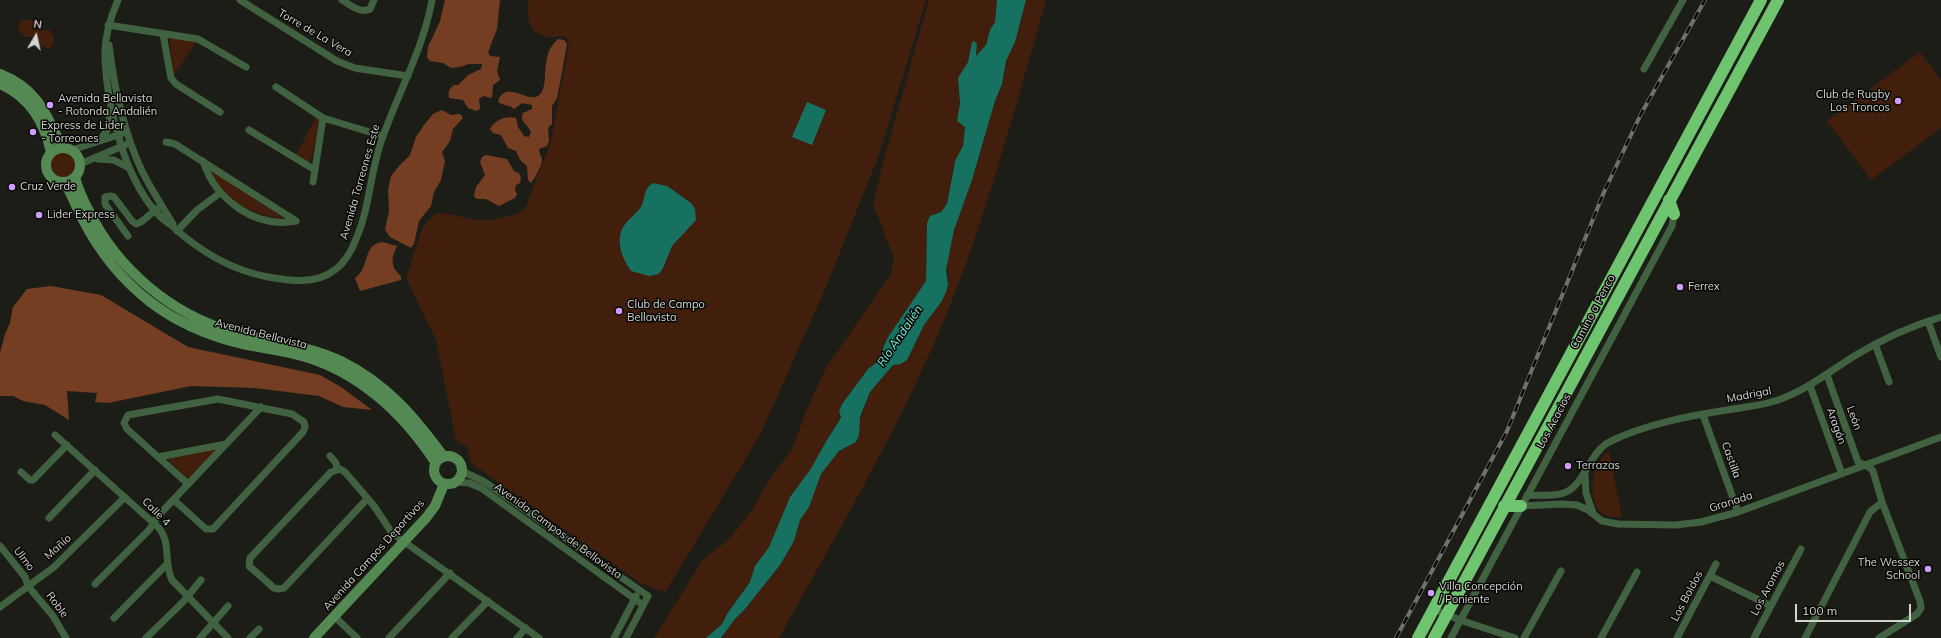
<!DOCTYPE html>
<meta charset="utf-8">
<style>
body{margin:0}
#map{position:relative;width:1941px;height:638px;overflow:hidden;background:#1d1d18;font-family:Mulish,sans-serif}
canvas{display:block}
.north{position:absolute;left:16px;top:16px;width:40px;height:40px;-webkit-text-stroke:3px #070705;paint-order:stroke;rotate:9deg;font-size:11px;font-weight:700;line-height:16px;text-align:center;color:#d3d4d0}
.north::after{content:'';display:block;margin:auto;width:14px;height:18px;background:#d3d4d0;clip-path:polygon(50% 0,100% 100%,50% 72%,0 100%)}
.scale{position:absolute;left:1795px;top:604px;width:116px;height:18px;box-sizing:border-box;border:2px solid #d3d4d0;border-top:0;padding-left:5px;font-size:12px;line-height:14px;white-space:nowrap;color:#d3d4d0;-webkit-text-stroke:3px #070705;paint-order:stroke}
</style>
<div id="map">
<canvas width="1941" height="638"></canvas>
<div class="north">N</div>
<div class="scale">100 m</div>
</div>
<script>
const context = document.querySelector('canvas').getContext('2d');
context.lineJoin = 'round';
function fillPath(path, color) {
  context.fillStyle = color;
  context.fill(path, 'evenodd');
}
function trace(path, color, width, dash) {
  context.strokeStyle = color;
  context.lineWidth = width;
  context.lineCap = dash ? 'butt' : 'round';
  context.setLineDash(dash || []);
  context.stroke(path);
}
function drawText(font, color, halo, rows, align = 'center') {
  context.font = font + ' Mulish,sans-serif';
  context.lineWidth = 3;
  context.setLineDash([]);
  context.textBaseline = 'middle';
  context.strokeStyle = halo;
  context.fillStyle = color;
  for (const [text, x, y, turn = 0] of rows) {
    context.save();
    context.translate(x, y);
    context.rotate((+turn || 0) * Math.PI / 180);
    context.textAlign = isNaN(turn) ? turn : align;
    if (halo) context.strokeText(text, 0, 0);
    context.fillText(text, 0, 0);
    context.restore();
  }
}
fillPath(new Path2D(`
 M529,0H926L879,155L828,282L761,433L666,591L658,590L640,583L471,463L467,447L456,440L436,340L406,278L423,226L435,214C451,213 456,216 471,219C486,222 513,218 525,209L551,141L569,44L566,37C560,36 555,37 549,37C529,35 525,16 529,0Z
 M929,0H997L995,22L990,30L986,45L976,56L977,44L971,45L968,62L958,85L960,95L959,109L965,127L963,146L953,167L947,204L941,212L930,216L927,223L926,281L888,337L883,348L881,359L868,369L842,404L840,407L839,421L827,440L810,470L790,497L769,547L755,566L750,582L727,614L722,624L706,638H654L702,561L730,538L752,510L769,480L792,449L806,411L826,368L891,274L894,258L873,204L885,155Z
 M1026,0H1046C1014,110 986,220 942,325C896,434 836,535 779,638H721L735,619L745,609L780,565L794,541L800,520L809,507L821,474L839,451L847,448L859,423L870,392L893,365L901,364L907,360L924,325L945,295L948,285L947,264L954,230L972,180L995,101L1002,84L1006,61L1015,42Z
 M24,20H32L39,30H50L54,38L52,46L48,48C40,46 39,43 34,37H25L18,30L20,21Z
 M169,37L196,42L174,75Z
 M1920,52L1941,80V128L1871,180L1827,121Z
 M316,117L320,119L311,160L308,162L296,155Z
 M49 165a14 14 0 1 1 28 0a14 14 0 1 1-28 0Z
 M212,173H215L282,217L279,219C246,211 229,203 211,174Z
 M214,449L216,451L190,478H186L168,460L169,458Z
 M1609,451L1622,517C1616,517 1607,518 1601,513C1586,498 1592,462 1609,451Z`), '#421e0c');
fillPath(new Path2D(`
 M445,0H500L497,29L488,52L490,56L500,57L497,71L500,80L493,85L492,98L483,96L479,99L480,109L476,111L468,108L463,100L449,98C448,92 449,89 454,85H458L468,75L481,69L482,64H469L460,67L451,68L443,63L430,61L427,57L428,47L440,21Z
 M558,39L564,40L567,44L560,83L557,98L552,106V124L548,128L549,141L547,146L539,149C539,153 541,156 542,159C543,164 534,180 531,183L528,180L527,166L520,160L516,151L508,148L501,135L493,133L490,129C494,120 507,115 516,118L518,127L524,136L529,137L531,133C529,124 519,123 523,113L532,109V105L522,103L514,109C509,104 503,106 498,102C504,79 528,103 538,96C552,86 537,57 558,39Z
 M442,110L451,115L460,114L463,118L453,129L450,141L442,152L445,161L441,180L434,192L431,206L419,221L414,244L411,248L390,237L385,230L389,211L388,190L391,176L400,165L410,155L416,137L424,125L433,114Z
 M486,155L507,159L514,171L519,173L521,178L520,183L516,185L515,190L517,194L515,198L499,206L486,199H477L474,196L476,187L485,175L480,162L482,157Z
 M382,242L397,246C391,259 390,266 401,276V280L360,291L355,278C370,268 362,245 382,242Z
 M51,286L101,295L188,347L320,375L341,387L372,410L343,407L319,396L255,388L191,386L108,403L95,402L97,393L67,391L69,420L45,405L23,401L13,396H0V353L5,334L10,323L13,307L27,289Z`), '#753e23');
fillPath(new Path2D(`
 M997,0H1026L1015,42L1006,61L1002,84L995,101L972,180L954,230L946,270L948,285L946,292L942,301L924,325L907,360L901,364L893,365L870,392L860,417L859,435L856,442L839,451L821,474L809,507L800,520L794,541L780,565L745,609L735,619L721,638H706L722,624L727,614L750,582L755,566L769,547L790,497L810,470L827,440L839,421L841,417L839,411L842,404L868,369L881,359L883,348L888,337L926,281L927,223L930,216L941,212L947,204L955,161L963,146L965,127L957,121L960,103L958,78L968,62L972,42L974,41L977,44L976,56L986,45L990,30L995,22Z
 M807,102L826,110L812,145L792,137Z
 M653,183L667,186L691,203L695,209L696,220L672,246L663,268L659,274L649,276L631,271C621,257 614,237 626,223C631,217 637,213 641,207C646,197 643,189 653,183Z`), '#167161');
trace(new Path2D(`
 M118,0C110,18 104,39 105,59C107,106 124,175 155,211C159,216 165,221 171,225C199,251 230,270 268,277C291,281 316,285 336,269C346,261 352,250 356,239C369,210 370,176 380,145C396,96 423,51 432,0
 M240,0L337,61L355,68L408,76
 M342,0C351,5 360,14 370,9L374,0
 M108,25L198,39L246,67
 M163,34L171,78L176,84L220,112
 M109,45C114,87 124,133 142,171C151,189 162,206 173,224
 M1644,69L1683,0
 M276,87L323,118L383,136
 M249,130L315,170
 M99,141L108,129L110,113
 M166,142L175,144L296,221
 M72,150L121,134
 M98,159L114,160L129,168
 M203,161C215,199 255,229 296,221
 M80,164L125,145
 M313,182L323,118
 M177,231L197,210L220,193
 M128,236L105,204V197L110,196L114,197L132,221L136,224L141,222L158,208
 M1928,321L1941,357
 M1875,344L1889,382
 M1827,375L1858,462L1869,467L1873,471L1882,502L1920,601L1921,608L1917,614L1879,638
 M1810,386L1842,474
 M1703,415L1738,512
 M55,435L158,527C172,543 163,562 172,580L228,638
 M330,456L336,463L337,469
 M158,457L226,444
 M462,471L485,482L648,596L626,638
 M21,472L30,480H33L67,445
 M1585,475L1586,493L1593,513
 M457,482L469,483L481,488L643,605
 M1527,495C1569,496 1571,496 1592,460C1597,452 1602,445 1611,441C1647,424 1688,416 1727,410C1744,407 1761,406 1778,400C1807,390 1830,371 1856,355C1882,339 1911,326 1941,317
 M367,499L284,588L278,589L274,588L249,566L250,558L331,472L340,469L345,472L374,506L392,533L539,638
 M174,500L206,529H213L303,432L305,427L304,422L292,414L218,399L128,415L124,423L127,429L188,484
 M1521,506L1561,504L1577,505L1588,510L1602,521L1618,524L1676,525L1701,522L1738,512L1941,437
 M49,518L95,470
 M0,546L25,577L28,586L53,616L66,638
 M1710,576L1771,606
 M95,584L149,530L158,516L261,407
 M0,607L54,567L125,497
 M1433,609L1460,620L1515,638
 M334,616L357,638
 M114,618L167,564
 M146,638L183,602L201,580
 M200,638L228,606
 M250,638L259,629
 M389,638L450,573
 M452,638L488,601
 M517,638L526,628
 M614,638L636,596
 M1451,638L1672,226L1674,214
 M1524,638L1561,571
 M1601,638L1637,572
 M1677,638L1716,564
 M1754,638L1801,549
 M1805,638L1870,512L1882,502`), '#416241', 7);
trace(new Path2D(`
 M0,74C38,89 46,114 62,147
 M0,84C30,97 44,122 51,152
 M46 165a17 17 0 1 1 34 0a17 17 0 1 1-34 0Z
 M75,177C78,189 84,202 90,213C118,269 170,313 230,331C267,342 305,344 341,361C387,384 414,416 444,457
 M64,182C72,194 76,207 83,220C99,251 121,279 149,301C176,322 209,336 242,344C260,348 280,350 298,355C357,370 403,413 435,462
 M434 470a14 14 0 1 1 28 0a14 14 0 1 1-28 0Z
 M314,638L426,518L435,506L444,484`), '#548954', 10);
trace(new Path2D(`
 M1669,200L1674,214
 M1504,506H1521
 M1418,638L1761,0
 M1434,638L1778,0`), '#6ec46f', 12);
const rail = new Path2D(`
 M1396,638L1507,431L1604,192L1641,114L1705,0`);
trace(rail, '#70706c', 4);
trace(rail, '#070705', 2.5, [8]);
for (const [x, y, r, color] of [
 [1898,101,4,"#d19dfe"],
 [50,105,4,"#d19dfe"],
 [33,132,4,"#d19dfe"],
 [12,187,4,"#d19dfe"],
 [39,215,4,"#d19dfe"],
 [1680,287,4,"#d19dfe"],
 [619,311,4,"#d19dfe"],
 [1568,466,4,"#d19dfe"],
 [1928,569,4,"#d19dfe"],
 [1431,593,4,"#d19dfe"]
]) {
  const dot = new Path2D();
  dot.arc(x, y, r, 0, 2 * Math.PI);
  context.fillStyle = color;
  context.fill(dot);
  trace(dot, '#070705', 1.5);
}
drawText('11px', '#d3d4d0', '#070705', [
 ["Torre de La Vera",315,33,30],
 ["Avenida Torreones Este",360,182,-74],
 ["Camino a Penco",1593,312,-62],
 ["Avenida Bellavista",261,334,14],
 ["Madrigal",1749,395,-11],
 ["León",1854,418,70],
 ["Los Acacios",1554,421,-62],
 ["Aragón",1836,426,70],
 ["Castilla",1731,460,70],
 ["Granada",1731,502,-18],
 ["Calle 4",156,512,45],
 ["Avenida Campos de Bellavista",558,531,36],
 ["Mañío",58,547,-42],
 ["Avenida Campos Deportivos",374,555,-48],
 ["Ulmo",24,559,53],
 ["Los Aromos",1768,588,-62],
 ["Los Boldos",1687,596,-62],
 ["Roble",57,605,53]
]);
drawText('11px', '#d3d4d0', '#070705', [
 ["Club de Rugby",1890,95,"right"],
 ["Los Troncos",1890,108,"right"],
 ["Avenida Bellavista",58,99],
 ["- Rotonda Andalién",58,112],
 ["Express de Lider",41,126],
 ["- Torreones",41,139],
 ["Cruz Verde",20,187],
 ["Lider Express",47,215],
 ["Ferrex",1688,287],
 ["Club de Campo",627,305],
 ["Bellavista",627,318],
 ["Terrazas",1576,466],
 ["The Wessex",1920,563,"right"],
 ["School",1920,576,"right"],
 ["Villa Concepción",1439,587],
 ["/ Poniente",1439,600]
], 'left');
drawText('italic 12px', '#7df4d9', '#070705', [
 ["Río Andalién",900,336,-56]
]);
</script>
